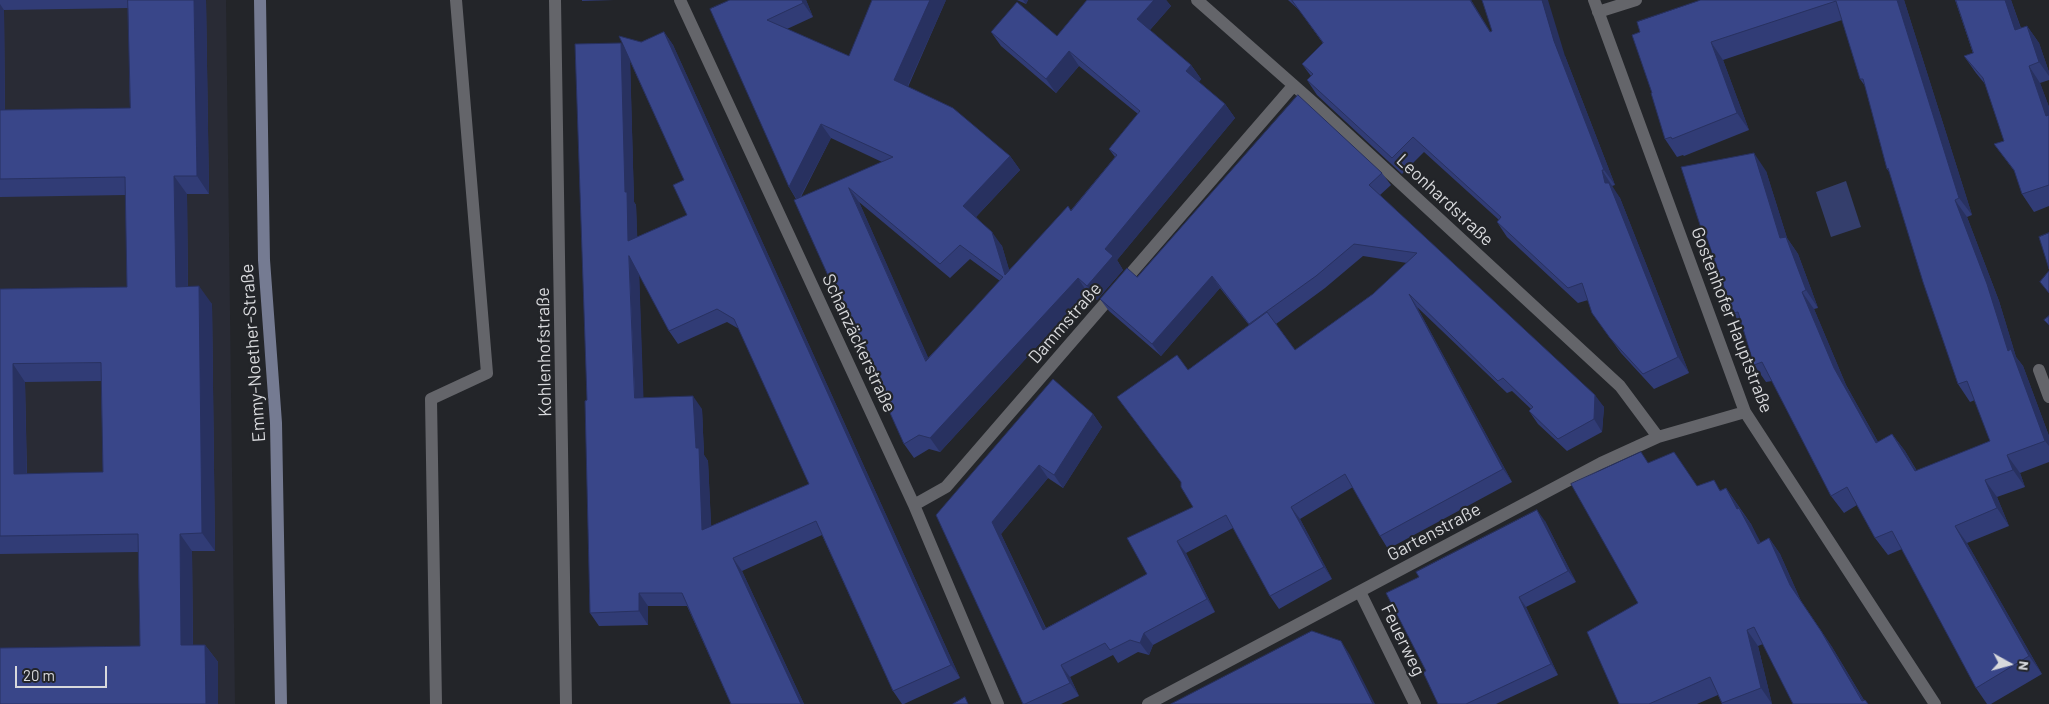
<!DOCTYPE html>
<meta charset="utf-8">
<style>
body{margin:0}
#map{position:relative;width:2049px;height:704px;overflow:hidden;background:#232529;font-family:Barlow,sans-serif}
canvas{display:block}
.north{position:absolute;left:1984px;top:639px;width:50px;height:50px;-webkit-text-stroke:4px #232529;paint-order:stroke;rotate:97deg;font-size:14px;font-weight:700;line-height:20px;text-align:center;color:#d8d9dc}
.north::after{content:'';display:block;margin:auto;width:18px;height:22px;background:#d8d9dc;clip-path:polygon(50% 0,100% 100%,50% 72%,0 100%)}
.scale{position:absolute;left:15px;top:666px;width:92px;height:22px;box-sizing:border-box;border:2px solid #d8d9dc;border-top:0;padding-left:6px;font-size:15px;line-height:18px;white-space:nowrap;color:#d8d9dc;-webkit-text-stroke:4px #232529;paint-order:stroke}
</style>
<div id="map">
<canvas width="2049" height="704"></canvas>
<div class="north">N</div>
<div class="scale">20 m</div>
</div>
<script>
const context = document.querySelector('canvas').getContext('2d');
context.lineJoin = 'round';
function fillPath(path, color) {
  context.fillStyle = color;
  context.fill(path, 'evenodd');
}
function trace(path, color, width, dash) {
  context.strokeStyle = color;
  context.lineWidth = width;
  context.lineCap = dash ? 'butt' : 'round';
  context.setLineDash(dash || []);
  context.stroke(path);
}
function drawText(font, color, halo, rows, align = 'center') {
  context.font = font + ' Barlow,sans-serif';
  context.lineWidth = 4.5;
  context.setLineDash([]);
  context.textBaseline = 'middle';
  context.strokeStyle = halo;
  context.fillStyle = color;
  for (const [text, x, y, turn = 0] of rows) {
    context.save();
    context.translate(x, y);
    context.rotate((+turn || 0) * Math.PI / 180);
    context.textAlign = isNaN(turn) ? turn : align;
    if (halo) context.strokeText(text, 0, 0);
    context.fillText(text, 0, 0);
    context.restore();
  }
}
fillPath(new Path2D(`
 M0,0H226L235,704H0Z`), '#292b35');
fillPath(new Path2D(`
 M1846,181L1861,227L1831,237L1816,192Z`), '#343e6c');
trace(new Path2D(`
 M436,704L431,399L487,373L456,0`), '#64656a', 12);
trace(new Path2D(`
 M555,0L566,704
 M680,0L914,505L998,704
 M1197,0L1316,105L1620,386L1658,437
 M1594,0L1745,412L1935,704
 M1598,12L1636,0
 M2039,370L2049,397
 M914,505L946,487L1293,86
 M1360,592L1415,704
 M1148,704L1601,463L1658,437L1745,412`), '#64656a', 12);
trace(new Path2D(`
 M260,0L264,260L276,423L281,704`), '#757b92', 12);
fillPath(new Path2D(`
 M0,0H206L209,194H187L188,287L212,304L215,551H192L193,645H205L218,662V704H0L140,646L138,552L0,554V289L127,287L126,195L0,197ZM129,8L130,108L5,110L4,10ZM101,381L103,472L27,474L25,382Z
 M582,0H614L582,1Z
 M730,0H806L813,17L787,29L849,56L946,0L908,87L1010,156L1020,170L976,217L1002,246L1009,270L1071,210L1115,157L1109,149L1138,114L1079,66L1056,93L1001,46L991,32L1057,36L1087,0H1166L1171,6L1150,30L1191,65L1201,79L1199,82L1225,104L1235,118L1117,260L1123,270L1097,300L1087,292L940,452L929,449L914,458L904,444L796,199L789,187ZM831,138L882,162L801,197ZM859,202L950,278L970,259L1000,281L928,358Z
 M1017,0H1028L1026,4Z
 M1288,0H1471L1490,32L1565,56L1615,185L1612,186L1613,189L1620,198L1689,373L1654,389L1621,353L1592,313L1588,300L1578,303L1507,237L1497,222L1499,220L1424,152L1402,174L1317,95L1307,80L1311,76L1302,64L1323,43L1299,10Z
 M1701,0H1904L1972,215L1967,217L1999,301L2016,357L2023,366L2049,436V462L2020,473L2025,487L1997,497L2009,526L1967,543L2042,674L1991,704H1987L1976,688L1902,549L1888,555L1875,538L1857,505L1844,513L1831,496L1772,381L1766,382L1754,365L1743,327L1733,313L1706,235L1701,228L1766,171L1787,238L1798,254L1818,308L1814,309L1846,385L1878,442L1892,434L1905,451L1917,471L1990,441L1975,400L1970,402L1958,384L1890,173L1887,169L1865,86L1860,79L1842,20L1723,60L1749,130L1684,156L1683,155L1677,157L1665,139L1652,93L1640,32Z
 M1955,0H2011L2021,28L2027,26L2039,43L2049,72V80L2040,83L2049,107V206L2034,212L2022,194L2015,172L1994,144L2004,141L1985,84L1976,73L1964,56L1973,53Z
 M664,32L673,45L960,678L904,704H902L893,691L822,535L742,571L804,704H731L687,606H648V625L599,626L590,613L587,400L621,43L624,48L641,42ZM630,61L684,180L687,215L637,237L636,205L634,202ZM639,274L669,331L678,344L727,322L739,329L809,484L711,526L708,461L704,455L702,409L643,398Z
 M1382,173L1391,185L1380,195L1604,407L1602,432L1567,451L1538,424L1529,411L1531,409L1512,391L1507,393L1417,307L1512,482L1388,549L1380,536L1353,487L1300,519L1332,579L1279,609L1270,596L1233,528L1186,553L1215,612L1153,645L1149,655L1138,652L1118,663L1113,655L1070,677L1079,696L1061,704H1023L936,515L1093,414L1102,427L1063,488L1048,478L1001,534L1046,628L1147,574L1193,507L1181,482L1117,397L1188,370L1249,325L1220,288L1161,356L1109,311L1100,299L1137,277ZM1363,256L1407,263L1373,294L1295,350L1276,324L1325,288Z
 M1649,463L1697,486L1721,490L1726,488L1751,524L1760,543L1769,538L1780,554L1801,601L1832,647L1864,700H1865L1868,704H1793L1763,644L1758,646L1772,704H1722L1718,695L1697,704H1619L1638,603Z
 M1545,521L1576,582L1526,607L1558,675L1496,704H1438L1426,671L1419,577Z`), '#313c76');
fillPath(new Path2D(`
 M194,0H206L209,194L197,176Z
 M802,0H806L813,17L803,3Z
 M930,0H946L904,94L894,80Z
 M1023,0H1028L1026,4Z
 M1154,0H1166L1171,6L1147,33L1137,19Z
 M1470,0H1471L1500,47L1490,32Z
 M1542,0H1548L1565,56L1615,185L1604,170L1554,41Z
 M1897,0H1904L1972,215L1959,198Z
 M2005,0H2011L2027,47L2015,30Z
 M0,4L4,10L5,128L0,121Z
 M2027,26L2039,43L2049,72V76L2039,62Z
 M664,32L673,45L960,678L951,665Z
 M1711,42L1723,60L1749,130L1737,113Z
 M621,43L630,56L634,202L636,205L638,254L628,241L625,192Z
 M1069,51L1079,66L1056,93L1046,79Z
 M1191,65L1201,79L1196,85L1186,71Z
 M2029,66L2040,83L2049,107V120L2046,116Z
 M1225,104L1235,118L1117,260L1123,270L1097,300L1087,286L1105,249Z
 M821,124L831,138L798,201L789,187Z
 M1754,153L1766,171L1787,238L1798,254L1818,308L1806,290L1780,238Z
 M1010,156L1020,170L973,220L963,206Z
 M1602,170L1620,198L1689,373L1678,357L1605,183Z
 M174,176L187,194L188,305L176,287Z
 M849,188L859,202L936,375L926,361Z
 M1955,200L1967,217L1999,301L2016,357L2023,366L2049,436V446L2045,441L2008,351Z
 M992,232L1002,246L1015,289L1005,275Z
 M629,256L639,269L644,412L635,398Z
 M1212,276L1220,288L1161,356L1152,344Z
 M1078,278L1087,292L940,452L930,438Z
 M199,286L212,304L215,551L202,533Z
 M1802,292L1814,309L1846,385L1888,460L1876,443L1834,368Z
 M1409,294L1417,307L1512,482L1503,469Z
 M13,364L25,382L27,492L14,474Z
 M1595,395L1604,407L1602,432L1594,419Z
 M693,396L702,409L704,455L708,461L712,543L702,530L696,448Z
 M1093,414L1102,427L1063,488L1054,475Z
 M1892,434L1905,451L1927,489L1915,471Z
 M2007,455L2020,473L2025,487L2013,470Z
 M1039,465L1048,478L1001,534L1052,642L1043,630L992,522Z
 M1985,480L1997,497L2009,526L1997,508Z
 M1726,488L1737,504L1748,525L1737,509Z
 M1291,507L1300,519L1332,579L1324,567Z
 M1739,508L1751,524L1770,560L1758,544Z
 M1537,510L1545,521L1576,582L1568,571Z
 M1955,526L1967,543L2042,674L2029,656Z
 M180,534L192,551L193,663L181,645Z
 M1769,538L1780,554L1801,601L1832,647L1866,704H1865L1790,585Z
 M1177,541L1186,553L1215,612L1207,599Z
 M733,558L742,571L804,704H801Z
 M639,593L648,606V625L639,611Z
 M1519,597L1526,607L1558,675L1551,664Z
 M1747,630L1758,646L1772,704L1761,688Z
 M1144,633L1153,645L1149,655L1140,643Z
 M1341,641L1350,655L1375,704H1373Z
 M205,645L218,662V704H206Z
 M1061,665L1070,677L1079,696L1070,683Z`), '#283160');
const building = new Path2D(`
 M128,0H194L197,176H174L176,287L199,286L202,533L180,534L181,645H205L206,704H0V648L140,646L138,534L0,536V289L127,287L125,177L0,179V110L130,108ZM101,363L103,472L14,474L13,364Z
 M730,0H802L803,3L767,20L849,56L872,0H930L894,80L953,108L1010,156L963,206L992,232L1005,275L1068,206L1071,211L1117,155L1109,149L1140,111L1069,51L1046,79L991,32L1017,2L1057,36L1087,0H1154L1137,19L1191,65L1186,71L1225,104L1105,249L1113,256L1087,286L1078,278L930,438L919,435L904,444L794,200L893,157L821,124L789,187L710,9ZM849,188L940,264L960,245L1003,277L926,361Z
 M1292,0H1470L1490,32L1492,31L1482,0H1542L1554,41L1604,170H1602L1605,183H1609L1678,357L1643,374L1610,338L1592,313L1582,283L1568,288L1497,222L1501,217L1413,137L1392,158L1307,80L1313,74L1302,64L1323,43Z
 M1701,0H1897L1959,198L1955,200L1987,284L2008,351L2011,349L2045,441L2007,455L2013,470L1985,480L1997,508L1955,526L2029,656L1976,688L1892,531L1875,538L1847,487L1831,496L1762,362L1754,365L1738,312L1733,313L1703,227L1701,228L1681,167L1754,153L1780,238L1786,237L1806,290L1802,292L1834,368L1876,443L1892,434L1915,471L1990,441L1967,381L1958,384L1923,282L1888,168L1887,169L1863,79H1860L1836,1L1711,42L1737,113L1672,139L1671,137L1665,139L1651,93H1652L1632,35L1640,32L1637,22Z
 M1956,0H2005L2015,30L2027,26L2039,62L2029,66L2046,116L2049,115V185L2022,194L2014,170L1994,144L2004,141L1983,78L1964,56L1973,53Z
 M664,32L951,665L893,691L816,521L733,558L801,704H731L682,593H639V611L590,613L585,401L587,400L575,44L621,43L625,192H627L628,241L687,215L673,185L684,180L619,36L641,42ZM629,256L669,331L717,309L734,319L809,484L702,530L699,448H696L693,396L635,398Z
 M1298,95L1382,173L1369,185L1595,395L1594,419L1558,439L1529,411L1533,407L1503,378L1498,381L1409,294L1503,469L1380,536L1345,474L1291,507L1324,567L1270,596L1226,515L1177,541L1207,599L1144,633L1140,643L1130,640L1110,650L1105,643L1061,665L1070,683L1025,704H1023L936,515L1053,379L1093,414L1054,475L1039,465L992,522L1043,630L1147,574L1127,538L1193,507L1181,487V482L1117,397L1177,355L1188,370L1267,312L1295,350L1373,294L1417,253L1354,244L1316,276L1249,324L1212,276L1152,344L1100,299L1127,268L1137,277Z
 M2049,233V269L2039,237Z
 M2049,271V293L2040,282Z
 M2049,316V325L2044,320Z
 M1641,452L1648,463L1674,452L1697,486L1714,480L1720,491L1726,488L1737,509L1739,508L1758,544L1769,538L1790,585L1821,631L1862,701L1865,700L1868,704H1793L1754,627L1747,630L1761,688L1722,703L1710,677L1649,704H1619L1587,632L1638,603L1571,484Z
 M1537,510L1568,571L1519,597L1551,664L1466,704H1438L1423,672L1426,671L1386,593L1419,577L1416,572Z
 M1312,631L1341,641L1373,704H1171Z
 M965,697L968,704H953Z`);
fillPath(building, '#394689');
trace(building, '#283160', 1);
drawText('18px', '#d8d9dc', '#232529', [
 ["Leonhardstraße",1445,200,43],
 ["Gostenhofer Hauptstraße",1732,320,69],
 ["Dammstraße",1065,323,-49],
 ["Schanzäckerstraße",859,343,65],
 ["Kohlenhofstraße",544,352,-91],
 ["Emmy-Noether-Straße",253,353,-94],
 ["Gartenstraße",1434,532,-28],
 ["Feuerweg",1403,640,64]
]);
</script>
